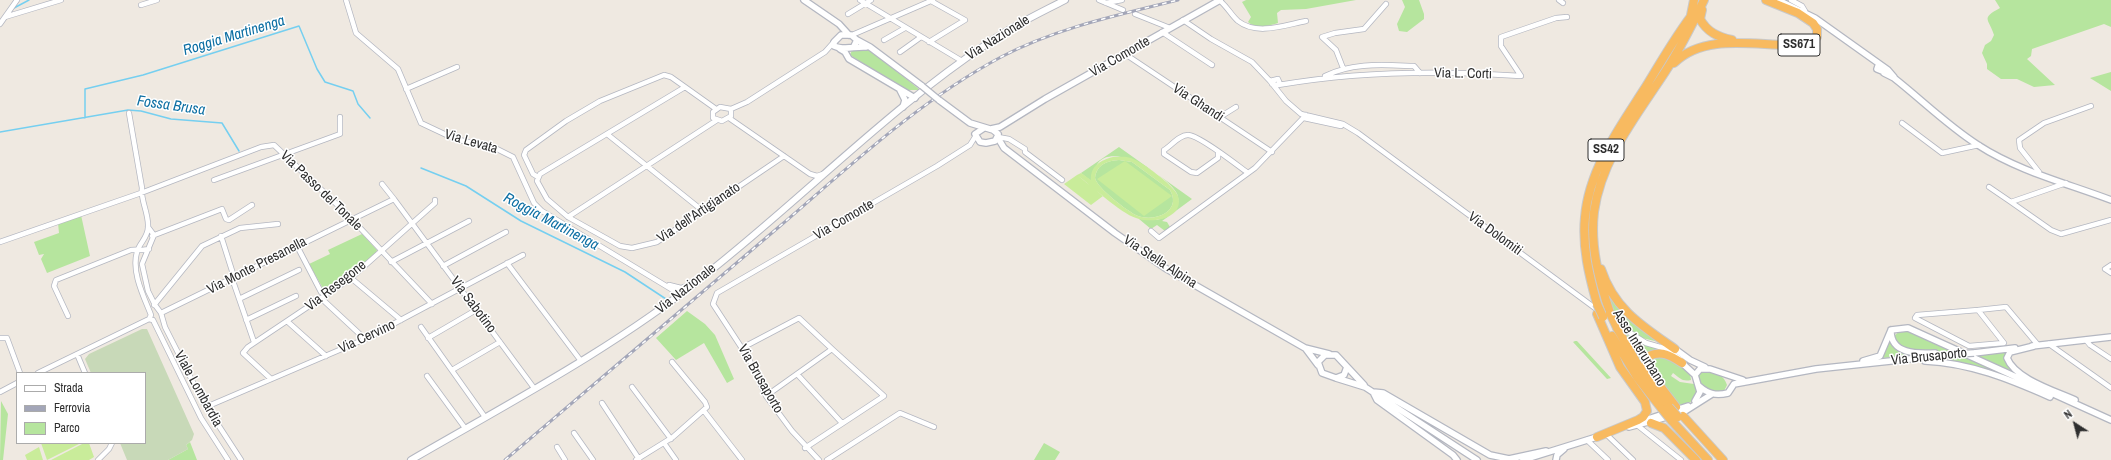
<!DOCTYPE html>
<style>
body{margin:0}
#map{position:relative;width:2111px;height:460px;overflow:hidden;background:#efe9e1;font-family:"Archivo Narrow",sans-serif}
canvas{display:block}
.legend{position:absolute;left:16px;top:372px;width:130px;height:72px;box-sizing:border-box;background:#fff;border:1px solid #ababab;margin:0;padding:5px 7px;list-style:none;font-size:12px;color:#2e2e2e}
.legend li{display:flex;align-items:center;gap:8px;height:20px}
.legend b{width:20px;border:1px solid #ababab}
.north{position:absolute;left:2055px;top:404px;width:40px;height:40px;-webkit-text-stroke:3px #fff;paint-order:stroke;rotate:324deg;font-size:11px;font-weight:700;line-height:16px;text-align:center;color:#2e2e2e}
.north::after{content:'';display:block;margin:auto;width:14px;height:18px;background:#2e2e2e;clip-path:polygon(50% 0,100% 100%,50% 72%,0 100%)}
</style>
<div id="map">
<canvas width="2111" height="460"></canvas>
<ul class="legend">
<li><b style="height:5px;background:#fff"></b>Strada</li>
<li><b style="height:5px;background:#a3a6b8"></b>Ferrovia</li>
<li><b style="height:11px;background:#b6e59e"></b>Parco</li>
</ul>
<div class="north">N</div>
</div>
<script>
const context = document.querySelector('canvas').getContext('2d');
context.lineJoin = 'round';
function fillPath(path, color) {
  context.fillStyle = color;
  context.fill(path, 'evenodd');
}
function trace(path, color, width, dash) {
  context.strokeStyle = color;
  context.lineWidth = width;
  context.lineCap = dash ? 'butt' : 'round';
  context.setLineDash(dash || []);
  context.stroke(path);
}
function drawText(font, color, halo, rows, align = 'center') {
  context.font = font + ' "Archivo Narrow",sans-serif';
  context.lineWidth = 3;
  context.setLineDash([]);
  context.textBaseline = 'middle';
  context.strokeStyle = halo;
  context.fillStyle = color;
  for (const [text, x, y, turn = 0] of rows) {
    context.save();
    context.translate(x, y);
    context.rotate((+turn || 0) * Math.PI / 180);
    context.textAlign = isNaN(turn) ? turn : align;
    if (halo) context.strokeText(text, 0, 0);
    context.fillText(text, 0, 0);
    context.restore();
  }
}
fillPath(new Path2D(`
 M1246,0H1356L1306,9L1281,10L1277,13L1278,23C1269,26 1255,29 1248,22L1251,17L1242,2Z
 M1402,0H1419L1424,14V19L1407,32L1399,31L1397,24L1405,7Z
 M1995,0H2111V27L2104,24L2032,49L2031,56L2027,59L2055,85L2034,87L2017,79H2001L1987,69V64L1982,53L1985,45L1991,41L1994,35C1989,18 1980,19 2000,8Z
 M866,47C884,62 902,75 920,90H905L850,55L852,50Z
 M2111,72V91L2090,78Z
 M1119,147L1192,199L1173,213L1178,204C1179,200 1178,195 1176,192C1166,176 1115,142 1098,163C1095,167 1093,176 1091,181L1081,173Z
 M1119,160L1132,162L1170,190C1182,211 1156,222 1138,216C1128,212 1097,188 1095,178C1097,164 1107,161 1119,160Z
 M81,215L90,256L47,273L41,259L44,254L39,255L34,242L59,233L58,223Z
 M1169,216L1162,221L1167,222L1170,227L1165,231L1157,225L1151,229L1139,219L1157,220Z
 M362,234L377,250L376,253L350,277L325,292L309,264L330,254L328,250Z
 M1607,292L1621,311L1659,342L1642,338L1619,324Z
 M687,311L705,324L715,335L734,379L727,383L704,343L676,360L656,338Z
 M1900,331L1909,332L1952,351C1937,351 1899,357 1894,336Z
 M1625,334L1642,342L1667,350C1652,352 1640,350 1645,369Z
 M1889,339L1908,355V356L1882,358Z
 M1575,341H1577L1611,378L1607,379L1573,342Z
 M2005,352L2007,354L2005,361L2009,367L2049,390L1975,356Z
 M1656,355C1668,359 1691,364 1691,380C1682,382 1680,378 1673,373L1671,376L1680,382L1694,384L1698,391L1694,400L1681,407L1652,372L1650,359Z
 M1965,357L2028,386L1947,359Z
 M1709,370C1717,374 1724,375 1727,385L1724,391C1715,394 1706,390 1699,383L1698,375L1700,372Z
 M1,401L8,414L3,460H0Z
 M190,442L197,460H168L188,449L186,445Z
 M1044,443L1060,452L1055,460H1034Z`), '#b6e59e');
fillPath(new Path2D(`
 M142,329H147L194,434L192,440L186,445L188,449L168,460H127L120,443H145V373H91L85,359L89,354Z`), '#c8d9b8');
fillPath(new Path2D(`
 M1113,157C1119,157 1125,156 1131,158C1142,162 1174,185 1178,196C1185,219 1151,224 1136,218C1120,213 1092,186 1077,175L1081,173L1091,180C1090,166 1101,160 1113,157ZM1119,160L1132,162L1170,190C1182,211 1156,222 1138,216C1128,212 1097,188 1095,178C1097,164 1107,161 1119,160Z
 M1125,161L1172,196L1144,216L1097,179Z
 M1077,175L1103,196L1091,205L1064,184Z
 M41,443H81L47,460Z
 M84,443H89L94,457L89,460H51Z
 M39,447L43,460H27L25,455Z`), '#c9ec9a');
trace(new Path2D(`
 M14,8L29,0
 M85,118V89L143,75L299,26L317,69L325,82L353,91L358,104L370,118
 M0,132L128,110L141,111L171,119L222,123L239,151
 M421,168L466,186L521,221L625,272L669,301`), '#75cff0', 1.5);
const minor = new Path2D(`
 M346,0L356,33L398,69L421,123L455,139L495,148L513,157L534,203L542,211L681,295
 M860,0L962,61
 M1099,0L1123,10
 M1219,0C1227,6 1231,15 1238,21C1257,36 1285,25 1306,21
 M1559,0L1563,3
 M1791,0L1802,6L1805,11
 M1106,3L1122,0
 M141,5L157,0
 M848,14L871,0
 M1135,14L1170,28
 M5,17L61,0
 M1183,20L1211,39L1252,62L1270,81
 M0,24L17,0
 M1162,32L1212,65
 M852,35L933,0
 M884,40L905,28
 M929,42L965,20L931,1
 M900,52L921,37
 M1125,54L1272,152
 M1343,68L1336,50L1322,37L1335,33L1364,29L1386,4
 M1325,76C1353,62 1384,65 1414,66L1420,73
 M1272,84L1278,85C1359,71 1439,70 1521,76L1501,46V37L1556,18L1567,17
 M1280,84L1278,79L1270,81L1286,101L1301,114L1343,124L1358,133L1599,311
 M685,87L540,174L537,181L547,199L568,217L620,246L632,248L657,242L784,156
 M406,89L457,67
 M720,107L731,109V116L722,121L713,118V112Z
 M731,109L747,102L825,52L833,43
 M129,113L142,188C140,199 149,214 148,227C148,238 139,243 137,252C131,272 144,297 151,315L149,319L153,320L201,418L228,460
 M1220,117L1236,107
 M729,118L810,174L817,176L823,174
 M1304,118L1341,126
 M1902,123L1942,153L1979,145
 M607,134L703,211
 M998,137L1009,139L1025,149V152L1062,180
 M1218,153V158L1197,173L1191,172L1164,154V150C1171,146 1179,135 1188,135C1199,135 1237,165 1248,173
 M2039,172L2020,148L2019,140L2044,123L2091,106
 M538,177L533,174L524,155L526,150L566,121L600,101L664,75L671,77L716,109
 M214,180L340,134V117
 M2066,183L2011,202L2051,230L2061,234L2111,220
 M382,184L394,199
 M1989,187L2011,202
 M568,217L717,120
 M148,227L154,235L142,264L148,291L155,305L161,313L165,327L202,400L241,460
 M1151,231L1159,238L1255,168L1306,115
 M152,236L222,209L226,219L229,220L252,205
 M221,236L234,277
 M0,242L141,193L261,147L274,145L346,213L432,304
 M297,246L321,292L326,296
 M391,262L469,221
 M507,263L581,361
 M2111,265L2105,269L2111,273
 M443,266L506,232
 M351,278L401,320
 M230,281L234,284L254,342
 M669,285L681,288L689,285
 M239,299L299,270
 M322,299L365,339
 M154,305L202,246L240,228L278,224
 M1978,310L2004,343L1969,346L1915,318L1917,315Z
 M1978,310L2006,307L2038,345
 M161,313L394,199L534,388
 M68,316L54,286L56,280L131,250C138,249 142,251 149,249
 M246,320L296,296
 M288,322L326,356
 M1618,325L1646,343L1667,349L1680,359
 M421,327L485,417
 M0,338H7L20,373
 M428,338L476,310
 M2086,340L2090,345L2111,359
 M2049,344L2111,388
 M742,348L799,318L832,349
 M77,354L85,373
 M452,370L500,342
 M38,373L149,319
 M797,374L842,423
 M427,376L465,428
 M271,379L243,353L248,347L351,278L435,203V200
 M632,387L671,439
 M0,392L17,383
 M766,396L832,349L884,396L805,448
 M602,403L639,459
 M206,407L365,339L523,255
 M704,411L742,460
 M1637,425L1681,460
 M574,433L593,460
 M1606,434L1633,460
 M1587,440L1608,460
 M664,443L676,460
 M557,447L565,460
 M98,460L109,449L112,443
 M636,460L673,437L707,407L705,402L672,362
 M819,460L792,431L766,396L749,359L713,304L717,293L937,166L970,145L975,137
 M827,460L900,413L934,427`);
const tertiary = new Path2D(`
 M804,0L839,24L849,35
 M1778,0L1815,18L1888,70L1894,77
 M857,40L870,47L922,86
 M854,46L857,40L851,35H841L834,42V46C844,51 855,46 866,47
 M840,49L845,52L849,59L915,98
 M1881,66H1878L1877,69L1887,73
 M1884,73L1894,78C1922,100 1948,126 1978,145C2018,171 2066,183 2111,200
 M900,90L905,100L903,107
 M939,100L970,123L993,130L998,134
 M984,128L975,134L980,142L986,143L995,141L998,135
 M991,129L1000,127L1045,99L1220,0
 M998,138L1004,148L1115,233L1165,268L1305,348L1329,354
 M1891,330L1908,328L2111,420
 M1891,330C1890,354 1917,354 1935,353
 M2032,346L2111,337
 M2034,346L2010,352L2007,358C2015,379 2055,391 2075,400
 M1306,349L1318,365
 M1675,349L1690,360L1705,367
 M1974,353L2015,348
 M1863,361L1880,356L1891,330
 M1925,361C1970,363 2009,379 2050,397
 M1682,363L1695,375
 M1347,367L1344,375L1336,378L1322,373L1318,362L1325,355H1336L1364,385
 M1336,378L1365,387L1477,460
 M1699,386C1708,394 1716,396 1728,393L1734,384L1816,369L1956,354
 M1373,392L1383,393L1490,455L1509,459L1546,451
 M1374,394L1377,400L1453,455L1457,460
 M1695,401L1700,392L1695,375L1700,369H1710L1743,380
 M1642,423L1648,419L1688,406
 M1629,427L1682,413L1712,394
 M1523,460L1600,436
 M1556,460L1557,455L1564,449`);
const secondary = new Path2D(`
 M411,460C511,402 614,348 704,276C801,200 888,109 991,41C1014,25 1040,13 1065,0`);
const trunk = new Path2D(`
 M1702,10L1700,19C1707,32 1718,37 1732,40
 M1691,15L1694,0
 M1674,63C1715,22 1796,60 1817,37V29L1813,23L1798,13L1766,0
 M1601,269C1614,309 1642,326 1675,349
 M1597,304C1589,275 1582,247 1585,217C1589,169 1620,127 1645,88C1661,62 1676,35 1695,11
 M1610,313C1599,280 1590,247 1594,212C1601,159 1637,115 1665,72C1680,49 1692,25 1704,0
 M1597,314L1620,367L1645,402L1647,411L1643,417L1638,420L1597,437
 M1617,328L1642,372L1669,407
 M1612,336L1637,377L1662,409
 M1676,407L1653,377L1646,363L1649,356C1662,350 1671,356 1682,363
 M1683,416L1723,460
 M1671,420L1708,460
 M1651,423L1664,428L1696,460`);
trace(minor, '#b4b7c1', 6);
trace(tertiary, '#b4b7c1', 8);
trace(secondary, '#b4b7c1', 8);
trace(trunk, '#c9c9c9', 10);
trace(minor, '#fff', 4.5);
trace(tertiary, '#fff', 5.5);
trace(secondary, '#fff', 6);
trace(trunk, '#f8ba60', 8);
const rail = new Path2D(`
 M505,460C597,382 689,304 780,226C850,166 919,101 1001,57C1056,28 1118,15 1178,0`);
trace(rail, '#a3a6b8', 3);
trace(rail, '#fff', 1.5, [4.5]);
const tertiaryBridge = new Path2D(`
 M922,86L939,100
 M1956,354L1974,353`);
const trunkBridge = new Path2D(`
 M1597,304L1603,317
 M1610,313L1617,328
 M1669,407L1678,417
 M1662,409L1671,420`);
trace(tertiaryBridge, '#b4b7c1', 8, []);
trace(trunkBridge, '#c9c9c9', 10, []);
trace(tertiaryBridge, '#fff', 5.5);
trace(trunkBridge, '#f8ba60', 8);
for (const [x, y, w] of [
 [1799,45,42],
 [1606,150,36]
]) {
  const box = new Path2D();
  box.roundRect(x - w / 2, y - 11, w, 22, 3);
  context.fillStyle = '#fff';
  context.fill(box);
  trace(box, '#2e2e2e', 1);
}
drawText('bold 13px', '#2e2e2e', null, [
 ["SS671",1799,45],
 ["SS42",1606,150]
]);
drawText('14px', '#2e2e2e', '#fff', [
 ["Via Nazionale",998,38,-32],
 ["Via Comonte",1120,57,-30],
 ["Via L. Corti",1463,74,1],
 ["Via Ghandi",1198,103,33],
 ["Via Levata",471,142,16],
 ["Via Passo del Tonale",321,191,44],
 ["Via dell'Artigianato",699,213,-34],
 ["Via Comonte",844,220,-30],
 ["Via Dolomiti",1495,234,36],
 ["Via Stella Alpina",1160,262,33],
 ["Via Monte Presanella",257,266,-27],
 ["Via Resegone",336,286,-38],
 ["Via Nazionale",686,289,-38],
 ["Via Sabotino",473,305,53],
 ["Via Cervino",367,337,-25],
 ["Asse Interurbano",1639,348,58],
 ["Via Brusaporto",1929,357,-6],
 ["Via Brusaporto",760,379,60],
 ["Viale Lombardia",198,389,61]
]);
drawText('italic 15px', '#0d6fa3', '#fff', [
 ["Roggia Martinenga",234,36,-17],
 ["Fossa Brusa",171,106,8],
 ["Roggia Martinenga",551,222,28]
]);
</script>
